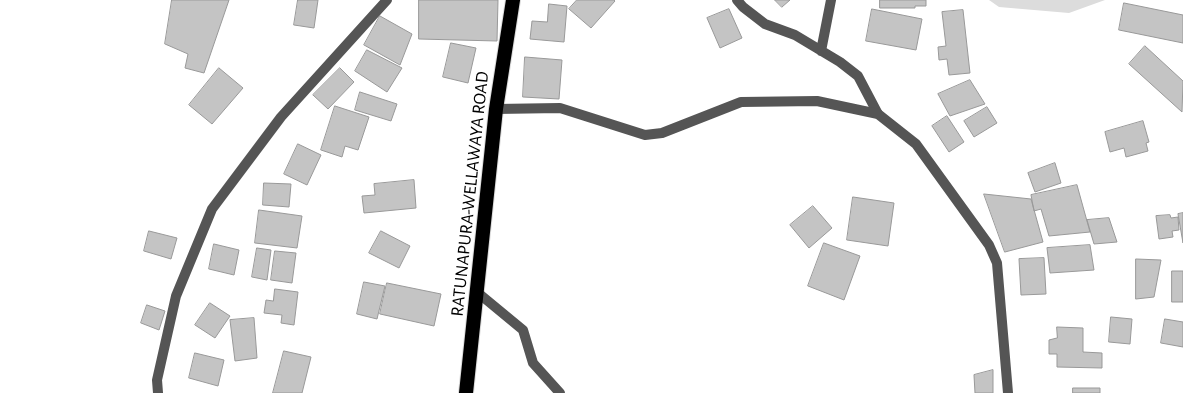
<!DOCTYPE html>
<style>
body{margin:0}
canvas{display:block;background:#fff}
</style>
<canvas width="1183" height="393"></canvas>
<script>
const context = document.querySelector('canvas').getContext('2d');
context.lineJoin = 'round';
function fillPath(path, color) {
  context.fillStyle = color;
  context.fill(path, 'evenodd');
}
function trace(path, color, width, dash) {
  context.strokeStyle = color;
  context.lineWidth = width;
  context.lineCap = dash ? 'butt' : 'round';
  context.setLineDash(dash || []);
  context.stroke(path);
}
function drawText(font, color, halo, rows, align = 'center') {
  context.font = font + ' "Alegreya Sans",sans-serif';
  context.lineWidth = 4.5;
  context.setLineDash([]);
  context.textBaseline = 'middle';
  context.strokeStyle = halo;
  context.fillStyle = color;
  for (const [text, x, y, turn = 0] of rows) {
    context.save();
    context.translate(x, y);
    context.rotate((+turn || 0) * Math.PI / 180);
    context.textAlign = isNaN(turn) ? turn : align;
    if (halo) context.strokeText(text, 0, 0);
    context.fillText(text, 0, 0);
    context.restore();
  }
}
fillPath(new Path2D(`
 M989,0H1105L1069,13L999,7Z`), '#dcdcdc');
const building = new Path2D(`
 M172,0H229L204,73L185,68L188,54L165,44Z
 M298,0H318L314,28L294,25Z
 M419,0H498L497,41L419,39Z
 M577,0H614L615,1L591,28L569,9Z
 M775,0H790L782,7Z
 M880,0H926V6H915V8H880Z
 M1124,3L1183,15V43L1119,30Z
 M549,4L567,6L564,42L530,39L532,21L547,22Z
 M729,9L742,38L720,48L707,18Z
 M872,9L922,19L916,50L866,41Z
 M963,10L970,73L949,75L947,59L939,60L938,47L946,46L942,12Z
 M380,16L412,34L400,65L364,45Z
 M451,43L476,48L468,83L443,77Z
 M1145,46L1183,81L1182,112L1129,64Z
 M367,50L402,68L387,92L355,71Z
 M525,57L562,60L559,99L523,97Z
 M219,68L243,88L212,124L189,105Z
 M340,68L354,82L328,109L313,95Z
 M970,80L985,104L950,116L938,94Z
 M360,92L397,104L391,121L355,110Z
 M335,106L369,117L358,150L345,146L342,157L321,150Z
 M987,107L997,123L974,137L964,121Z
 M947,116L964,142L949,152L932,126Z
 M1143,121L1149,142L1146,143L1148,151L1126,157L1124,148L1110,152L1105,132Z
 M298,144L321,155L307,185L284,174Z
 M1055,163L1061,183L1035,192L1028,173Z
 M414,180L416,208L364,213L362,196L375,195L374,184Z
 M264,183L291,184L289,207L263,205Z
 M1077,185L1090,232L1049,236L1041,209L1034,211L1031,195Z
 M984,194L1031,199L1043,242L1005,252Z
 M853,197L894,203L888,246L847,240Z
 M813,206L832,228L809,248L790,225Z
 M259,210L302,216L297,248L255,243Z
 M1183,213V243L1178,214Z
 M1170,215L1171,218L1178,217L1179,230L1172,231L1173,237L1159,239L1156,216Z
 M1109,218L1117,242L1094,244L1087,220Z
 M149,231L177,238L171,259L144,251Z
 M381,231L410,246L399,268L369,253Z
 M824,243L860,256L844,300L808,286Z
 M214,244L239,250L234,275L209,269Z
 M1090,245L1094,270L1050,273L1047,248Z
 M257,248L271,250L267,280L252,277Z
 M275,251L296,253L292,283L271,280Z
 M1044,258L1046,294L1021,295L1019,259Z
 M1136,259L1161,260L1154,297L1136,299Z
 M1172,271H1183V302H1172Z
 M364,282L385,286L377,319L357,314Z
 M387,283L441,294L434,326L380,314Z
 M275,289L298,292L294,325L281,323L282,315L264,313L266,300L273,301Z
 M210,303L230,316L215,338L195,325Z
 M147,305L165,311L159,330L141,323Z
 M1111,317L1132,319L1130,344L1109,342Z
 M254,318L257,358L235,361L230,320Z
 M1165,319L1183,322V347L1161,343Z
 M1057,327L1083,328V352L1102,353V368L1057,367V354H1049V340L1057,338Z
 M284,351L311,357L302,393H273Z
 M195,353L224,360L218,386L189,378Z
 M993,370V393H975L974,375Z
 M1073,388H1100V393H1073Z`);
fillPath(building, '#c4c4c4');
trace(building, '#999', 1);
const trunk = new Path2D(`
 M466,393L496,109L513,0`);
trace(trunk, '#dbdbdb', 16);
trace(new Path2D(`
 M737,0L743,7L765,24L795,35L840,62L858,76L878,114
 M821,51L831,0`), '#555', 10);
trace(new Path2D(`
 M496,109L560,108L645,135L662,133L741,102L817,101L878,114L916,144L989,245L997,263L1008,393
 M477,292L523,330L533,363L560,393
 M158,393L157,380L176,296L212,209L281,117L387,0`), '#555', 10);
trace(trunk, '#000', 14);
drawText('18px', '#000', '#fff', [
 ["RATUNAPURA-WELLAWAYA ROAD",470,194,-84]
]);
</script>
